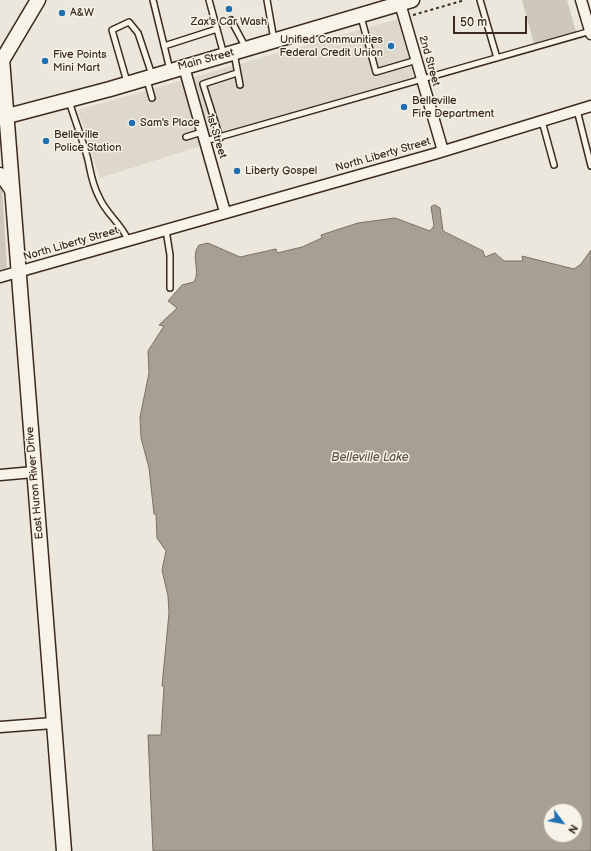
<!DOCTYPE html>
<style>
body{margin:0}
#map{position:relative;width:591px;height:851px;overflow:hidden;background:#ece7dc;font-family:"Balsamiq Sans",sans-serif}
canvas{display:block}
.north{position:absolute;left:543px;top:803px;width:40px;height:40px;box-sizing:border-box;background:#f7f3e8;border:1px solid #aca397;border-radius:50%;rotate:122deg;font-size:11px;font-weight:700;line-height:16px;text-align:center;color:#3b2a1e}
.north::after{content:'';display:block;margin:auto;width:14px;height:18px;background:#1f6fb2;clip-path:polygon(50% 0,100% 100%,50% 72%,0 100%)}
.scale{position:absolute;left:453px;top:16px;width:74px;height:18px;box-sizing:border-box;border:2px solid #3b2a1e;border-top:0;padding-left:5px;font-size:12px;line-height:14px;white-space:nowrap;color:#3b2a1e;-webkit-text-stroke:3px #f7f3e8;paint-order:stroke}
</style>
<div id="map">
<canvas width="591" height="851"></canvas>
<div class="north">N</div>
<div class="scale">50 m</div>
</div>
<script>
const context = document.querySelector('canvas').getContext('2d');
context.lineJoin = 'round';
function fillPath(path, color) {
  context.fillStyle = color;
  context.fill(path, 'evenodd');
}
function trace(path, color, width, dash) {
  context.strokeStyle = color;
  context.lineWidth = width;
  context.lineCap = dash ? 'butt' : 'round';
  context.setLineDash(dash || []);
  context.stroke(path);
}
function drawText(font, color, halo, rows, align = 'center') {
  context.font = font + ' "Balsamiq Sans",sans-serif';
  context.lineWidth = 3;
  context.setLineDash([]);
  context.textBaseline = 'middle';
  context.strokeStyle = halo;
  context.fillStyle = color;
  for (const [text, x, y, turn = 0] of rows) {
    context.save();
    context.translate(x, y);
    context.rotate((+turn || 0) * Math.PI / 180);
    context.textAlign = isNaN(turn) ? turn : align;
    if (halo) context.strokeText(text, 0, 0);
    context.fillText(text, 0, 0);
    context.restore();
  }
}
fillPath(new Path2D(`
 M398,19L414,78L100,178L78,110Z`), '#ddd7cc');
fillPath(new Path2D(`
 M522,0H567L576,32L534,44Z
 M0,183L2,186L7,268L0,270Z`), '#cec8bc');
const water = new Path2D(`
 M435,205L440,208L443,231L483,251L485,257L495,253L504,261H523L522,256L574,269L581,264L591,250V851H153L148,735H161L164,686H162L169,613L168,596L162,570L166,551L157,538L156,514H154L149,468L141,438L140,417L149,373L148,351L164,326L159,325L177,308L168,301L182,285L194,282C201,270 190,256 199,245L208,243L240,257L276,249L277,253L302,247L322,238L321,235L358,223L395,218L430,231L434,226L431,207ZM551,811H575V835H551Z`);
fillPath(water, '#a89f93');
trace(water, '#7c7064', 1);
const service = new Path2D(`
 M153,0L170,70
 M209,0L224,55
 M267,0L274,40
 M480,0L497,58
 M361,17L376,72L417,60
 M231,20L246,48
 M164,46L217,29
 M234,53L240,85
 M147,80L152,98
 M127,82L112,30L129,22L138,33L152,75
 M69,101C75,121 83,140 88,160C91,174 92,184 99,197C106,214 121,223 128,240
 M577,110L591,166
 M542,121L554,165
 M186,137L202,132
 M220,138L203,84L237,73
 M205,141L591,31
 M166,230L170,255V288`);
const minor = new Path2D(`
 M399,0L443,151
 M581,0L591,34
 M184,67L225,212
 M0,277L434,154L591,106
 M0,475L34,472
 M0,727L53,723`);
const tertiary = new Path2D(`
 M0,174L13,193`);
const secondary = new Path2D(`
 M2,59L64,851
 M0,64L38,0
 M0,118L110,89L412,0`);
trace(service, '#3b2a1e', 8);
trace(minor, '#3b2a1e', 13);
trace(tertiary, '#3b2a1e', 15);
trace(secondary, '#3b2a1e', 17);
trace(new Path2D(`
 M413,15L465,0`), '#3b2a1e', 2, [3, 3]);
trace(service, '#f7f3e8', 5);
trace(minor, '#f7f3e8', 10);
trace(tertiary, '#f7f3e8', 12);
trace(secondary, '#f7f3e8', 14);
for (const [x, y, r, color] of [
 [229,9,4,"#1f6fb2"],
 [62,13,4,"#1f6fb2"],
 [391,46,4,"#1f6fb2"],
 [45,61,4,"#1f6fb2"],
 [404,107,4,"#1f6fb2"],
 [132,123,4,"#1f6fb2"],
 [46,141,4,"#1f6fb2"],
 [237,171,4,"#1f6fb2"]
]) {
  const dot = new Path2D();
  dot.arc(x, y, r, 0, 2 * Math.PI);
  context.fillStyle = color;
  context.fill(dot);
  trace(dot, '#f7f3e8', 1.5);
}
drawText('11px', '#3b2a1e', '#f7f3e8', [
 ["A&W",70,13],
 ["Zax's Car Wash",229,22,"center"],
 ["Unified Communities",383,40,"right"],
 ["Federal Credit Union",383,53,"right"],
 ["Five Points",53,55],
 ["Mini Mart",53,68],
 ["Belleville",412,101],
 ["Fire Department",412,114],
 ["Sam's Place",140,123],
 ["Belleville",54,135],
 ["Police Station",54,148],
 ["Liberty Gospel",245,171]
], 'left');
drawText('11px', '#3b2a1e', '#f7f3e8', [
 ["Main Street",206,60,-15],
 ["2nd Street",429,61,74],
 ["1st Street",216,136,73],
 ["North Liberty Street",383,155,-16],
 ["North Liberty Street",71,244,-16],
 ["East Huron River Drive",35,483,-95]
]);
drawText('italic 12px', '#615347', '#f7f3e8', [
 ["Belleville Lake",370,458]
]);
</script>
